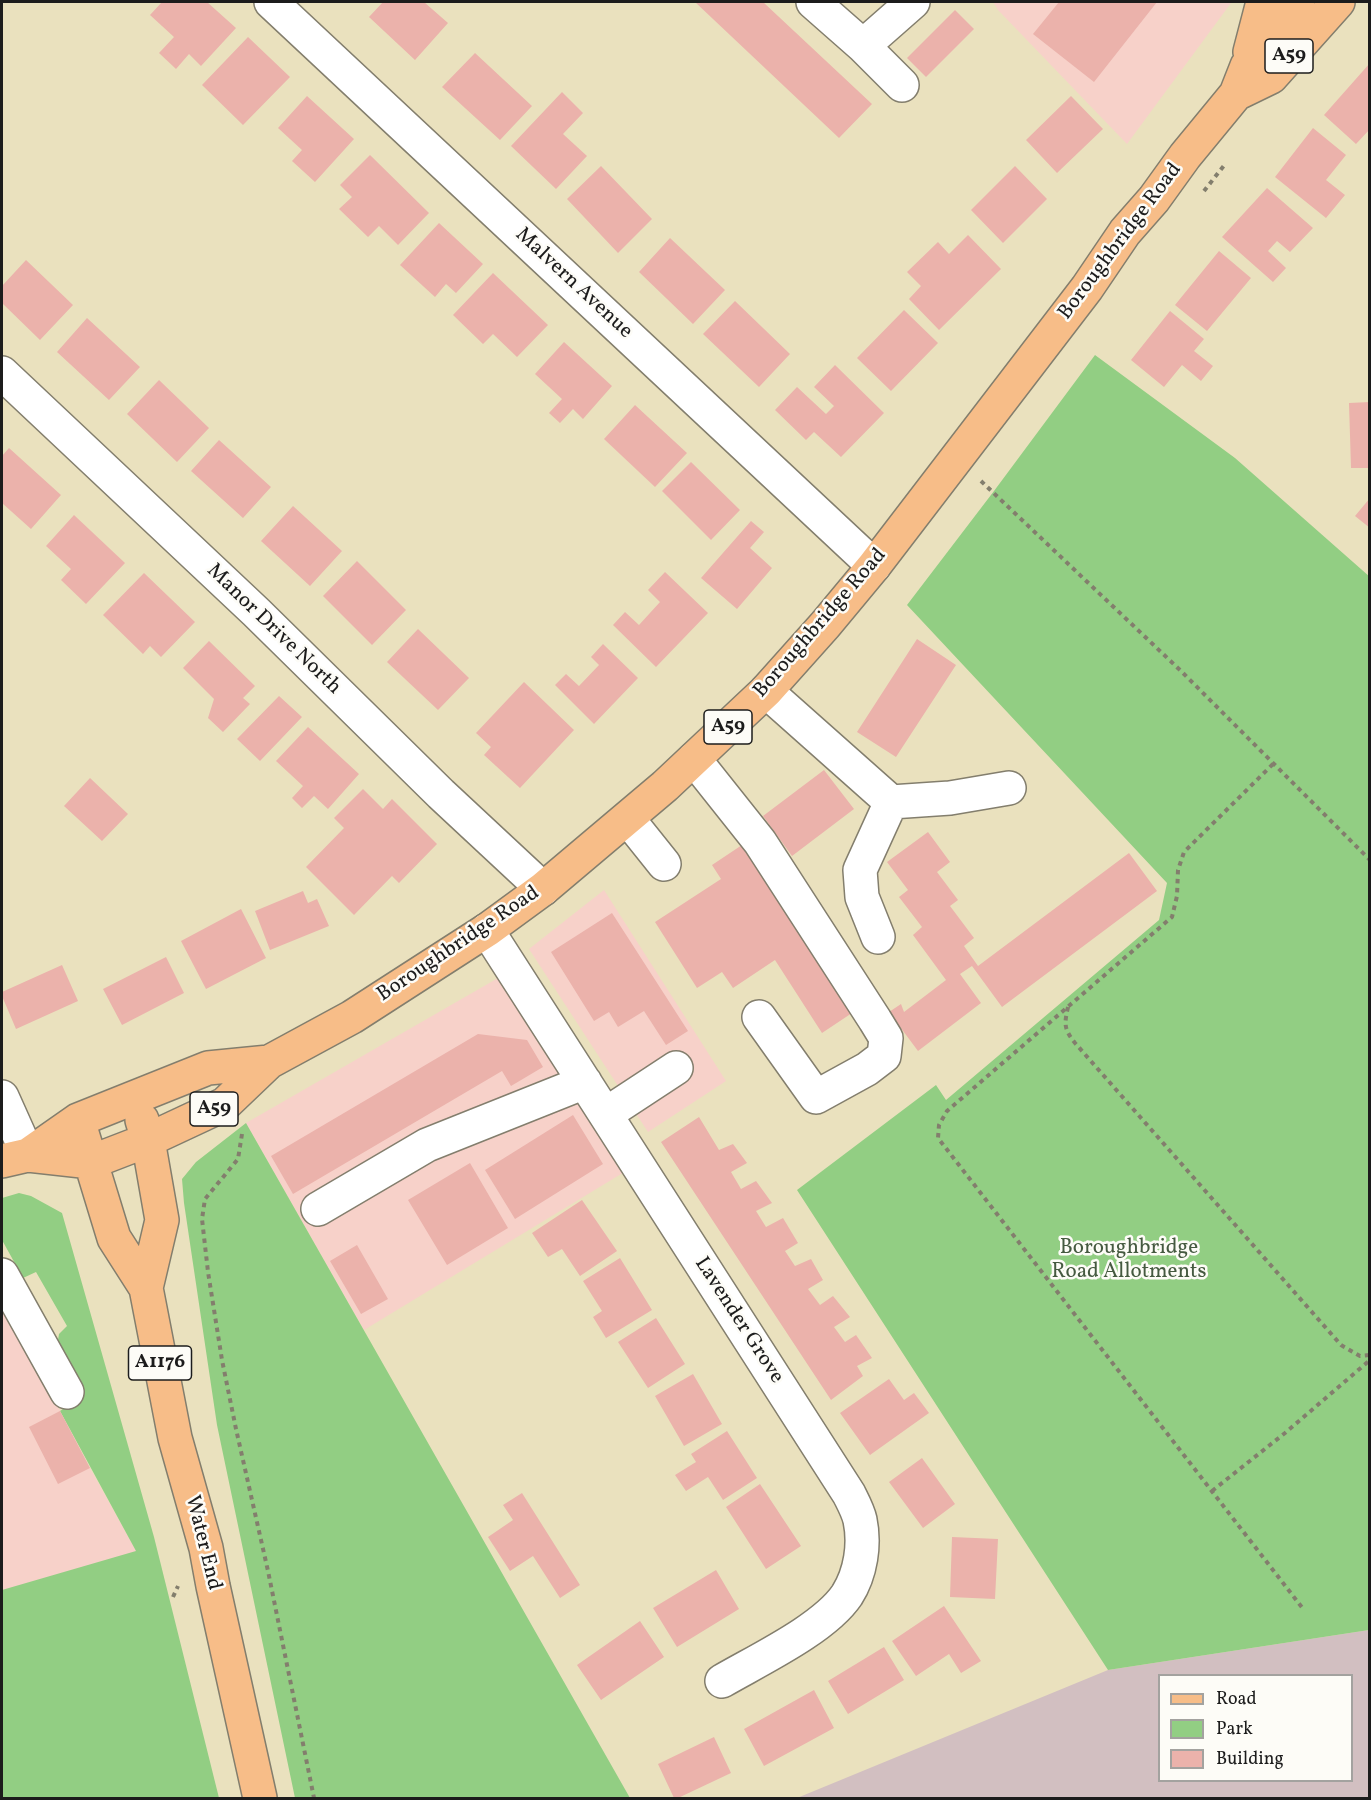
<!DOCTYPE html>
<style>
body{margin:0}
#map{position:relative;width:1371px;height:1800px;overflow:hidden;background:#eae1be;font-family:Vollkorn,serif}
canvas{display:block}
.frame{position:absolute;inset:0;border:3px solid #1c1c1c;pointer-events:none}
.legend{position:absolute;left:1158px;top:1674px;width:195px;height:108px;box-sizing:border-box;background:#fdfcf7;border:2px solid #a3a29f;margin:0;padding:8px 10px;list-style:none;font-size:18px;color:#1c1c1c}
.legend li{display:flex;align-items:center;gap:12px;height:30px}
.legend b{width:30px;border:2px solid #a3a29f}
</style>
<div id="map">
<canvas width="1371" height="1800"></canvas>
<div class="frame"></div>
<ul class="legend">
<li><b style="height:8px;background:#f7bd88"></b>Road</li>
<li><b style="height:16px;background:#92ce83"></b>Park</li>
<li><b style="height:16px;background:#ebb2ab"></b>Building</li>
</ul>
</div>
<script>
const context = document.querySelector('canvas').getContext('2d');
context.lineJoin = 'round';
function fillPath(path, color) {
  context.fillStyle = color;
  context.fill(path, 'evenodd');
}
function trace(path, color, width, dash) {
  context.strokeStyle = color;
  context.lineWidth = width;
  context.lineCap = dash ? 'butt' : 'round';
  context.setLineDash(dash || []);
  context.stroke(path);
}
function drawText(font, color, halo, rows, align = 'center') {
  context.font = font + ' Vollkorn,serif';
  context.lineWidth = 5;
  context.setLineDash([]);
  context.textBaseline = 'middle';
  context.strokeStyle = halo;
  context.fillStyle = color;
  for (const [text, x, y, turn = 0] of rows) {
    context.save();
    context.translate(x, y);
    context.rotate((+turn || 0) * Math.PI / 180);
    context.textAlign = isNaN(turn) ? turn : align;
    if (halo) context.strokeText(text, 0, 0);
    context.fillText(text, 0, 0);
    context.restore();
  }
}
fillPath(new Path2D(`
 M993,2H1231V3L1127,144L998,10Z
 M604,890L726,1081L648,1132L529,949Z
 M505,974L626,1171L364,1330L246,1123Z
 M2,1299L90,1468L144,1565L123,1602L164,1798H2Z`), '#f7d1c9');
fillPath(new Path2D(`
 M1369,1630V1798H797L1108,1670ZM1160,1676H1352V1780H1160Z`), '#d2bfc1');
fillPath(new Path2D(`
 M1095,355L1235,458L1370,577L1369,1630L1108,1670L797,1190L936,1085L946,1100L1159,920L1167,883L907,605L994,491Z
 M246,1123L630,1798H295L217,1425L184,1203L182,1179L196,1162Z
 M19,1193L31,1196L62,1213L154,1537L219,1798H2V1590L136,1551L60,1411L84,1395L57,1346L59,1334L67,1326L36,1272L23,1278L2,1240V1198Z`), '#92ce83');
fillPath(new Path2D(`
 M162,2H207L236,28L201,66L189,54L176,69L159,53L174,37L150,15Z
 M383,2H424L448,23L415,60L369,17Z
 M695,2H763L872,104L839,138Z
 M1059,2H1157L1094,82L1033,34Z
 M955,10L974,29L926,77L907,58Z
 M248,37L290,77L243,125L202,85Z
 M475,53L532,106L500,140L442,87Z
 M1370,63V129L1356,144L1324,115Z
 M562,92L583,113L563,134L587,156L556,189L511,146Z
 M307,96L354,139L315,182L292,161L302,150L278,128Z
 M1071,96L1103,129L1057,173L1026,140Z
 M1313,128L1346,155L1326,180L1345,195L1326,218L1275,177Z
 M370,155L429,213L398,245L379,226L368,237L339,209L352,197L340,185Z
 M601,166L652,219L618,253L567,199Z
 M1015,166L1047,199L1003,243L971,210Z
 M1267,188L1313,228L1290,252L1277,241L1268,251L1286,268L1273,282L1222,237Z
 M439,223L483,264L456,293L446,284L435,297L400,265Z
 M968,235L1001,269L939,330L909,299L921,286L907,272L938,242L949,254Z
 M670,238L725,290L693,324L639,272Z
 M1219,251L1251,278L1207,331L1175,305Z
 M26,260L73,305L40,340L2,303V286Z
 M493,273L548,325L517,357L493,334L483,344L453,315Z
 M735,301L790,354L759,387L703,334Z
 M904,310L938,343L891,391L857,358Z
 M1170,311L1204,339L1194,351L1213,366L1201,381L1182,365L1164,387L1131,360Z
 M87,318L140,367L109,400L57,352Z
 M564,342L612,386L583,419L573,409L560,423L549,413L562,399L535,374Z
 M835,365L884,413L841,457L814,432L806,440L775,410L797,387L826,414L834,406L814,387Z
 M159,380L209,428L177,462L127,414Z
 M1370,402V468H1351L1349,403Z
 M635,405L687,453L655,487L604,439Z
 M219,440L271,487L243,518L191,471Z
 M9,448L61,495L31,529L2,503V456Z
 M691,462L740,510L711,540L662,491Z
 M1370,498V528L1355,516Z
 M293,506L342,551L310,586L261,541Z
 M74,515L125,563L86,604L61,580L71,569L46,546Z
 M751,521L764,532L750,548L772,568L737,609L701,578Z
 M357,561L406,610L372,645L323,596Z
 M665,572L708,613L656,667L613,625L625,612L639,625L660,602L648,590Z
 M144,573L195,622L161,657L150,646L143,654L103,615Z
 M418,629L469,678L438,710L387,662Z
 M917,639L956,665L896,757L857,732Z
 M209,641L255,686L243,698L250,704L223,732L208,718L214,699L183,668Z
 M603,644L638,678L594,724L555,685L566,674L579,686L599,665L591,657Z
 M524,682L574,730L520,788L484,755L491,747L476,733Z
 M279,696L302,717L260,761L237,739Z
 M308,727L359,774L328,809L314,796L302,808L292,798L303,786L276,761Z
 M824,770L854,809L792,856L763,816Z
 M90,778L128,814L102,841L64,806Z
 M363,789L383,809L392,799L437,844L399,883L392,876L354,915L306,867L344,828L334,818Z
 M928,832L950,862L937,872L958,900L950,906L974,938L964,946L978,966L1129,853L1157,891L1002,1007L972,966L960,974L981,1003L918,1051L889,1012L901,1004L904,1012L946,980L913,935L922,927L899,897L908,890L887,862Z
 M751,839L861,1007L822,1033L775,960L733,988L722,972L697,988L655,922L721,879L712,865Z
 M303,891L308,903L317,899L329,926L270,950L255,911Z
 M241,909L266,958L206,989L181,941Z
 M612,913L688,1031L666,1045L644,1011L618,1027L609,1012L594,1021L551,952Z
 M166,957L184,993L122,1025L103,989Z
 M62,965L78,1001L16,1029L2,996V992Z
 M478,1034L527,1040L543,1067L511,1086L502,1071L293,1194L271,1156Z
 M573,1115L603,1164L515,1219L485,1170Z
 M699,1117L719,1150L733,1144L747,1163L731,1172L741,1189L756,1181L772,1203L756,1211L766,1227L783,1218L798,1243L785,1251L795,1266L811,1259L823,1280L808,1289L820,1305L833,1296L850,1317L834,1327L845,1342L856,1335L872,1358L857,1366L863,1376L831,1400L661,1142Z
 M470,1163L508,1228L447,1265L408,1200Z
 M582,1200L617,1251L580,1276L562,1249L548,1257L532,1233Z
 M357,1245L388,1299L361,1314L330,1261Z
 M620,1258L652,1310L606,1338L593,1317L602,1311L583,1281Z
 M656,1318L685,1364L648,1388L618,1342Z
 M693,1374L722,1424L684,1446L655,1396Z
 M889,1379L904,1400L914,1393L929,1413L870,1455L840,1413Z
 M60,1411L90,1468L58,1484L29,1427Z
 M727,1431L757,1478L723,1500L708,1477L686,1491L675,1475L696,1462L691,1454Z
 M922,1458L955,1504L923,1528L889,1482Z
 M760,1484L801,1546L766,1569L726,1507Z
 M522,1493L580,1585L560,1598L533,1556L510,1571L488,1537L513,1520L503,1505Z
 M952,1537L998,1539L995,1599L950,1597Z
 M716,1570L739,1609L677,1647L653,1608Z
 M944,1606L981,1661L961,1673L949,1654L916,1676L892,1641Z
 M640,1621L664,1657L601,1700L577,1665Z
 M884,1647L904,1680L848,1714L828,1681Z
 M814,1690L834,1728L764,1766L744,1729Z
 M714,1737L731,1773L678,1798H674L658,1764Z`), '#ebb2ab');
const minor = new Path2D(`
 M271,2L874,566
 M813,2L863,46L902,85
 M863,46L913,2
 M2,373L256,612L441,794L543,889
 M766,691L891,802
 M694,759L760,842L875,1020L886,1038L884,1056L867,1069L816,1097L759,1017
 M628,819L664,864
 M487,930L849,1494C853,1502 858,1511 860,1520C865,1544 861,1573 847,1595C824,1629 758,1660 722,1681
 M878,937L862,897L860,870L891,802L950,798L1009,788
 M2,1097L28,1155
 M606,1114L676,1068
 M318,1209L427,1145L585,1082
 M2,1275L67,1392`);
const major = new Path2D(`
 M1250,52L1263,2
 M1236,94L1271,77L1338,2
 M78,1120L114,1238L146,1288L175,1438L206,1548L213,1586L260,1798
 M142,1120L148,1140L162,1220L146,1288
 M28,1155L78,1120L208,1068L269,1062
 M2,1161L28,1155L91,1162L148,1140L225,1104L269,1062L352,1017L487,930L543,889L665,786L766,691L825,625L874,566L1087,288L1125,232L1154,199L1185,156L1236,94L1247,66L1298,2`);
trace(minor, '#837e6d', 36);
trace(major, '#837e6d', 36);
trace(new Path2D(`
 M1204,191L1226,163
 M981,481L1181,671L1370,860
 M1273,764L1184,852L1178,870L1177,896L1172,917L947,1111L939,1125L938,1138L1304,1610
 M1068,1007C1064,1025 1064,1029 1075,1043L1341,1345L1360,1356L1370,1355
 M242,1134L238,1159L205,1199L202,1219L208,1272L222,1360L236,1429L268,1571L314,1798
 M1212,1491L1285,1433L1370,1360
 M173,1597L178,1586`), '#837e6d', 4, [4.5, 4.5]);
trace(minor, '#fff', 33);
trace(major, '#f7bd88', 33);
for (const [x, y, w] of [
 [1289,56,48],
 [728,727,48],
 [214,1109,48],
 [160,1363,63]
]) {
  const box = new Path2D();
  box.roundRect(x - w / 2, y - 17, w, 34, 4.5);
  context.fillStyle = '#fdfcf7';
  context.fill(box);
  trace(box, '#1c1c1c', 1.5);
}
drawText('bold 20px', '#1c1c1c', null, [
 ["A59",1289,56],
 ["A59",728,727],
 ["A59",214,1109],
 ["A1176",160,1363]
]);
drawText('21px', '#1c1c1c', '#fdfcf7', [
 ["Boroughbridge Road",1121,242,-53],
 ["Malvern Avenue",573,284,43],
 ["Boroughbridge Road",821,624,-49],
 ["Manor Drive North",273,630,44],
 ["Boroughbridge Road",459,945,-34],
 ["Lavender Grove",738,1321,57],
 ["Water End",202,1543,76]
]);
drawText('21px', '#455a40', '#fdfcf7', [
 ["Boroughbridge",1129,1249],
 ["Road Allotments",1129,1273]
]);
</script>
